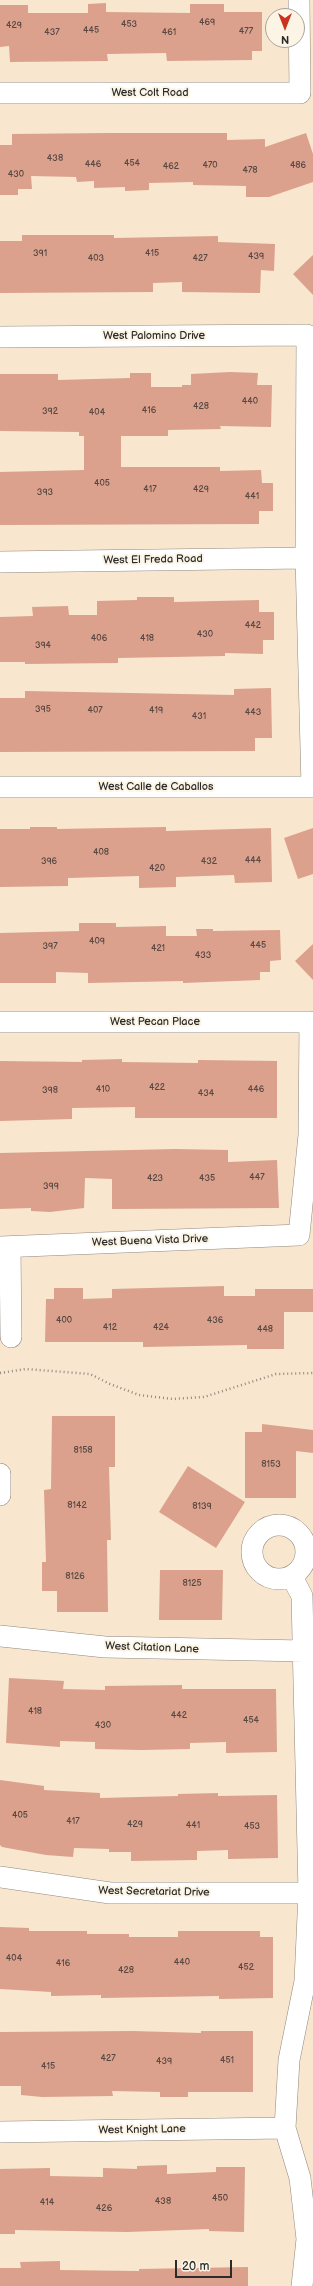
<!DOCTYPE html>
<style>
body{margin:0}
#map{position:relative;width:313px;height:2286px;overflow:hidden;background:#f8e6cf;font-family:"Balsamiq Sans",sans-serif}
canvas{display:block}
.north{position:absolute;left:265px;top:8px;width:40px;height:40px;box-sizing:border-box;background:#fcf5e5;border:1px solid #a8a49b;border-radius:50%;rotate:180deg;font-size:11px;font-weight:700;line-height:16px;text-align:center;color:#2b2b2b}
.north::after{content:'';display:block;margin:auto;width:14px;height:18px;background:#c8321e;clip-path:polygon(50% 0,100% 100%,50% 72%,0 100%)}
.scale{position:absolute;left:175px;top:2260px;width:57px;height:18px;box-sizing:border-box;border:2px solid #2b2b2b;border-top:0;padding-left:5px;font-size:12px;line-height:14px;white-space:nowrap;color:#2b2b2b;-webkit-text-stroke:3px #fcf5e5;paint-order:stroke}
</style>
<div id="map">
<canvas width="313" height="2286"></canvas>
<div class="north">N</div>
<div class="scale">20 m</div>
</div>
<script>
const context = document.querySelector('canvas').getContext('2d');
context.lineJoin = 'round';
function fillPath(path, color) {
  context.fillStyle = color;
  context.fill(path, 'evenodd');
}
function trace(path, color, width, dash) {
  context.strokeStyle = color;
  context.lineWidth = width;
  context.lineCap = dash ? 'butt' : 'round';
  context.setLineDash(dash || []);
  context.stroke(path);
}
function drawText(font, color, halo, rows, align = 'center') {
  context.font = font + ' "Balsamiq Sans",sans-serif';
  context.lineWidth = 4;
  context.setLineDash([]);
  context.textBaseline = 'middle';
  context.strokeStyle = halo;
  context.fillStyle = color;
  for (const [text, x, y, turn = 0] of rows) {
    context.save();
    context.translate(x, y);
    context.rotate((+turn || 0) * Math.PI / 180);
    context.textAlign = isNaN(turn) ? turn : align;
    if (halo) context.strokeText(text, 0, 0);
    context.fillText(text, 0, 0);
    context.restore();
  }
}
fillPath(new Path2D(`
 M106,3V12L190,13V4H224V12H262V51H252V60L167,61L166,53L107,54L108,61L10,62L9,46L0,47V5H28V13H88V4Z
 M108,133H227V140L265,139V147L306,133L313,154V182L269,197H246V186L193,185V182L149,183V190L125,191V187L94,188V181L77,182L76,177L31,176L32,189H18V195H0V145H12V134Z
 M22,235H114V238L218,236V242L275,244L274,271L261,270L260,293L182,292V282L153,283V292L0,293V241H22Z
 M313,255V295L293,274Z
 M230,372L258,373L257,385H272L271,427L220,426L221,429L168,430V436H121V467H220V471L261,470L262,483H273V511H259V524L0,525V472L84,470V436H79V432L0,431V374H58V380L130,378V373H151V387H182V385H191V374Z
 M137,597H174V602L259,600V612H274V640H263V654L225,653V656L118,658V663L25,664V662H0V617L33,616L32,607L68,606L69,615H97V601L137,600Z
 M271,688L272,738H255V751L0,752V698H25V691L234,695V689Z
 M30,827H57V829L166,827V831L271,828L272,882L235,883L234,875L176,877V887L139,888V876L68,878V886L0,887V829H30Z
 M313,828V874L298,879L284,838Z
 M79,923H116V927L166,926V936H197L196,929H213V931L280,930L281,960L270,961V972H260V980L183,983V981L88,983V973L56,972V983H0V933L79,931Z
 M313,944V980L295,961Z
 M122,1059V1062L198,1063V1060L277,1061V1118H135V1107L72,1108V1119L0,1121V1061L82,1062V1060Z
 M175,1149L228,1150V1162L277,1160L279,1208L112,1209V1179L85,1178L84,1208L50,1212L31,1211V1208L0,1209V1153Z
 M224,1286V1296H255V1289H313V1312H284V1349H247V1345L143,1347V1342H45L46,1299H54V1288H83V1299L112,1298V1289Z
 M52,1416H115V1467H109L111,1540H107L108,1612H57V1591H42V1562H46L44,1490L51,1489Z
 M262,1424L313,1430V1453L296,1451V1498H245V1432H262Z
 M188,1466L245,1502L216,1548L159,1512Z
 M160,1570H223L222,1620H159Z
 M9,1678L64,1681L63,1689L105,1690V1686L182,1685V1689H276L277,1752L226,1753V1742L190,1743V1749L142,1750L95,1749V1742L60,1741V1747L6,1743Z
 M0,1780L44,1786V1790L100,1793V1798L178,1796V1794L218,1793V1796L277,1795L278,1858L228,1859V1850L197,1851V1860L131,1861V1852H109V1849L74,1848L73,1857L46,1855L2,1847L0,1845Z
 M0,1927L29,1928V1931H87V1934H129V1937H178V1931H260V1937H273V1998L219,1999V1996L101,1998V1995L51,1996V1992L0,1989Z
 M133,2031L201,2033V2031H253V2092H188V2097H160V2092L112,2091L113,2096L42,2097L21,2095V2086H0V2032Z
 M167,2165V2174L216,2172V2167H245L244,2232L209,2231V2229L127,2232L15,2230V2234H0V2169L50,2168V2176L103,2177V2168L137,2169V2166Z
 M60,2261V2270L139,2271V2269L248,2267V2286H0V2268H21L20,2262Z`), '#dba18c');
const minor = new Path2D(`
 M0,93H300L299,0
 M0,337L307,335L306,558L312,787H0
 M0,562L306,558
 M0,1022H310L309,1135L299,1235L0,1247
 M10,1247L11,1337
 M0,1474V1495
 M252 1552a27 27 0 1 1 54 0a27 27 0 1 1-54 0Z
 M292,1577L302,1596L309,1893L305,1981L289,2060L285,2128L300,2178L307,2239L302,2286
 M0,1636L105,1647L304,1651
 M0,1877L110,1893H309
 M0,2132L285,2128`);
trace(minor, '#92887d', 22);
trace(new Path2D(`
 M0,1373L26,1369L90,1374L110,1384L139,1395L173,1399L204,1397L276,1374L313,1373`), '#92887d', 2.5, [1, 3]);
trace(minor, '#fff', 21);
drawText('9px', '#574843', null, [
 ["469",207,23],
 ["453",129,25],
 ["429",14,26],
 ["445",91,31],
 ["477",246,32],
 ["437",52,33],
 ["461",169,33],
 ["438",55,159],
 ["454",132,164],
 ["446",93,165],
 ["470",210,166],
 ["486",298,166],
 ["462",171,167],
 ["478",250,171],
 ["430",16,175],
 ["391",40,254],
 ["415",152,254],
 ["439",256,257],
 ["403",96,259],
 ["427",200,259],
 ["440",250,402],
 ["428",201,407],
 ["416",149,411],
 ["392",50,412],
 ["404",97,413],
 ["405",102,484],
 ["417",150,490],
 ["429",201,490],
 ["393",45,493],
 ["441",252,497],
 ["442",253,626],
 ["430",205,635],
 ["406",99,639],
 ["418",147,639],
 ["394",43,646],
 ["395",43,710],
 ["407",95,711],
 ["419",156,711],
 ["443",253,713],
 ["431",199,717],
 ["408",101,853],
 ["444",253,861],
 ["396",49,862],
 ["432",209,862],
 ["420",157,869],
 ["409",97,942],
 ["445",258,946],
 ["397",50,947],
 ["421",158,949],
 ["433",203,956],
 ["422",157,1088],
 ["410",103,1090],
 ["446",256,1090],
 ["398",50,1091],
 ["434",206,1094],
 ["447",257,1178],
 ["423",155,1179],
 ["435",207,1179],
 ["399",51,1187],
 ["400",64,1321],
 ["436",215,1321],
 ["412",110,1328],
 ["424",161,1328],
 ["448",265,1330],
 ["8158",83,1451],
 ["8153",271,1465],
 ["8142",77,1506],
 ["8139",202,1507],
 ["8126",75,1577],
 ["8125",192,1584],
 ["418",35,1712],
 ["442",179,1716],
 ["454",251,1721],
 ["430",103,1726],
 ["405",20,1816],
 ["417",73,1822],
 ["429",135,1825],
 ["441",193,1826],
 ["453",252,1827],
 ["404",14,1959],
 ["440",182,1963],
 ["416",63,1964],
 ["452",246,1968],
 ["428",126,1971],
 ["427",108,2059],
 ["451",227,2061],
 ["439",164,2062],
 ["415",48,2067],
 ["450",220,2199],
 ["438",163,2202],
 ["414",47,2203],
 ["426",104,2209]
]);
drawText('11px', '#2b2b2b', '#fcf5e5', [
 ["West Colt Road",150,93],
 ["West Palomino Drive",154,336],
 ["West El Freda Road",153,560,-1],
 ["West Calle de Caballos",156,787],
 ["West Pecan Place",155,1022],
 ["West Buena Vista Drive",150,1241,-2],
 ["West Citation Lane",152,1648,2],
 ["West Secretariat Drive",154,1892,1],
 ["West Knight Lane",142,2130,-1]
]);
</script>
